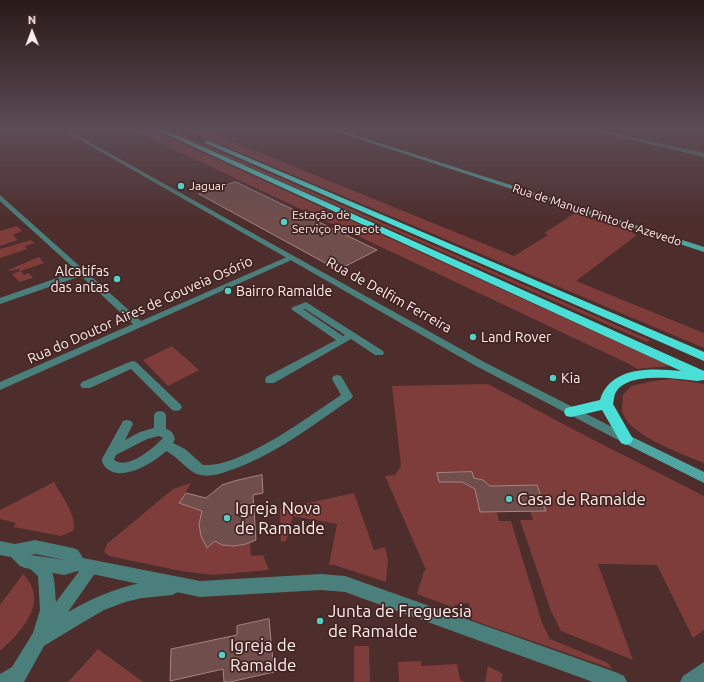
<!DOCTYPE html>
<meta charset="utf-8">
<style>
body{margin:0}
#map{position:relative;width:704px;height:682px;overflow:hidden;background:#4d2e2c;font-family:Ubuntu,sans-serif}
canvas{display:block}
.north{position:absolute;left:12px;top:12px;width:40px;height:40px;-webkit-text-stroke:3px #422422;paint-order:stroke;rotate:359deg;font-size:11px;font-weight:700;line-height:16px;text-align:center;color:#ffeeec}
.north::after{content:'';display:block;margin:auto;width:14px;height:18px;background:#ffeeec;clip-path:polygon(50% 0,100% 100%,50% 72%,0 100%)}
</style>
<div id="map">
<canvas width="704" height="682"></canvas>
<div class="north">N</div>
</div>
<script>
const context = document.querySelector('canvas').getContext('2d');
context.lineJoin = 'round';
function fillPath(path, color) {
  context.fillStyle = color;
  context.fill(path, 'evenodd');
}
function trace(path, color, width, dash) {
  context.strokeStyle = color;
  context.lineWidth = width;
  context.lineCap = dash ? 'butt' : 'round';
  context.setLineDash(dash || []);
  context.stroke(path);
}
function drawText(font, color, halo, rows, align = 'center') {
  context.font = font + ' Ubuntu,sans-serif';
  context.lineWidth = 3.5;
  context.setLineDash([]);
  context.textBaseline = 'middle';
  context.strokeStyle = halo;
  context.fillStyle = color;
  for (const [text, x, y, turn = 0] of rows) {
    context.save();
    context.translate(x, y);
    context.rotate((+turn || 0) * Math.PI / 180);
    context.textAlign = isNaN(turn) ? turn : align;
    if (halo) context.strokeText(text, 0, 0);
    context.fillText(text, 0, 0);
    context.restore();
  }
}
fillPath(new Path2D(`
 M131,129H150L670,366L637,369L627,363Z
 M163,129H168L650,340L647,342Z
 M184,129H202L514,256L548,235L544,233L575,213L633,232L632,233L637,235L576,281L704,333V348Z
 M17,226L22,231L13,235L18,240L0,246V231Z
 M31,240L35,243L25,246L27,249L0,258V249Z
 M39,257L44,263L21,271L24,275L29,273L33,278L19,282L12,274L20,271L19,269L9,271L8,270Z
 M172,346L199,370L168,386L143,360Z
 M673,379L704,384V463C683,454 626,435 622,410C622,405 623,400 623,395L631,386L653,381Z
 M488,384L582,434L704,496V630L693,638L657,565L598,564L633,660L561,631L551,611L520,520H533L530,511H546L537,485L488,486L483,480H474L472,472L437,473L439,482L467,481L474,486L480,512H497L499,521H511L542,623L550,639L608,663L612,669L472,620L469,603L455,605V608L417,594L424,571L426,570L385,476L395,475L401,466L392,386Z
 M54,482C61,495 78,517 73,531L61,536L13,527L16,523L0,519V510Z
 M191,483L180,503L202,511C198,526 200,534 207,548L215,541C226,547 239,548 250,542L251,556L263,555L269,570L213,575L181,571L109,556L104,552L107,544L173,489Z
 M354,493L374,550L385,547L388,560L386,582L334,565H329L337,524L293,516L286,541L281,542L280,509Z
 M23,574C50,601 22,632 0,651V605Z
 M354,646H369L370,682H354Z
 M98,649L143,682H68Z
 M421,661V666L457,664L460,680L465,682H399L398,662Z
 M488,666L503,674L501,682H485Z`), '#7e3c3a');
const building = new Path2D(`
 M236,182L377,250L338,270L199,194Z
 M472,472L474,478L483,480L490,486L537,485L546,511L480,512L475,489L462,482H439L437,473Z
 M262,475L263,493L253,495L256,540L246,544L234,546L222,545L215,541L207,548L201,536L199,524L202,511L179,503L186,493L206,498L222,485L234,481Z
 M269,619L274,672L230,682H224L223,669L170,681L171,649L237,635V626Z`);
fillPath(building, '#704e4c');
trace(building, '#a88380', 1);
fillPath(new Path2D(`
 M0,195L141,321L289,256H292L296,258L0,390V382L133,324L81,276L0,304V298L77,271L0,201Z
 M306,302L383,351L384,353L383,355H375L351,339L274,383H266L265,380L266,377L336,340L291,309L293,307ZM303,309H305L345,335L343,336Z
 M132,361L136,362L180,404L182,407L180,410L176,411L172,410L131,369L90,388H82L80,385L82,382Z
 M337,375L341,376L351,393L353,396L351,399C311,426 274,456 228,471C220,474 210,477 201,475C188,473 179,457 166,451C153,464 114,487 102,462V459L123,421L127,420L131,421L133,424L125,440L140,432L154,428V415L156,412L160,411L164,412L166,415V429C172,431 173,433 175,439L173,443L185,449L203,465C241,468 309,416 341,395L332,379L333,376ZM159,436L163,438L160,441C151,450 127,470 114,460L116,455L147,439Z
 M34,556C57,565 54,581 56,602L86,562L91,560L96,562L99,567L96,572L68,612C96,596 124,584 156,581C164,580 170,579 178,582L180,587L178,592L172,595L142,598L125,602L104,610L80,624L44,646L24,682H0V674L12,667L33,633L40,610L38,576L29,568L26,563L29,558Z`), '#4b7f7b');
fillPath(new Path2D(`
 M61,129H66L484,362L630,436L632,439L630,442L626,444L622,442L476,366Z
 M587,129H595L704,153V157Z
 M35,540L73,548L78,550L83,558L200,581L321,574L345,576L618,673L624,676L627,682H593L345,592L321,590L200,597L78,571L64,575L25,568L20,566L11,557L0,555V541L15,544ZM35,554L65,560L31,555Z
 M704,662V682H680L683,676Z`), '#4b7f7b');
fillPath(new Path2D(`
 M329,129H336L704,247V252Z
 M626,434L704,472V483L622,442L620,439L622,436Z`), '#4fa6a0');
fillPath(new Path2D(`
 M155,129H163L704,371V380L697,381C677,379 629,371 616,392C614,395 614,400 613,404L633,439L631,443L626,445L621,443L602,410L571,417L566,416L564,412L566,408L600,400C610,366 652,368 681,371Z
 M205,141H209L704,352V361L205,143Z`), '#4adfd6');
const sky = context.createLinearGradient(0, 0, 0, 224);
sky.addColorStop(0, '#2a1918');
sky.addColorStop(0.58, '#5c4c56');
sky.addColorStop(1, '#5c4c5600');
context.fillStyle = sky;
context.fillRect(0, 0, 704, 224);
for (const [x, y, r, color] of [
 [181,186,4,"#55cec6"],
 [284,222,4,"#55cec6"],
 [117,279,4,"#55cec6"],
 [228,291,4,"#55cec6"],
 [473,337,4,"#55cec6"],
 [553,378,4,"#55cec6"],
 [509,499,4,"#55cec6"],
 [227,518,4,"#55cec6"],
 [320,621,4,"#55cec6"],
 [222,655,4,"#55cec6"]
]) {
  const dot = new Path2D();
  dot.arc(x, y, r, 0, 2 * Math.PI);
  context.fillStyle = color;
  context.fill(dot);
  trace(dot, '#422422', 1.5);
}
drawText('12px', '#ffeeec', '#422422', [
 ["Jaguar",189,186],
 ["Estação de",292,215],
 ["Serviço Peugeot",292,229]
], 'left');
drawText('12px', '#ffeeec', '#422422', [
 ["Rua de Manuel Pinto de Azevedo",597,215,18]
]);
drawText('14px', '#ffeeec', '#422422', [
 ["Alcatifas",109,271,"right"],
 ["das antas",109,287,"right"],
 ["Bairro Ramalde",236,291],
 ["Land Rover",481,337],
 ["Kia",561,378]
], 'left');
drawText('14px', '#ffeeec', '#422422', [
 ["Rua de Delfim Ferreira",389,295,29],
 ["Rua do Doutor Aires de Gouveia Osório",140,310,-24]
]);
drawText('17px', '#ffeeec', '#422422', [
 ["Casa de Ramalde",517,499],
 ["Igreja Nova",235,508],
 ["de Ramalde",235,528],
 ["Junta de Freguesia",328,611],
 ["de Ramalde",328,631],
 ["Igreja de",230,645],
 ["Ramalde",230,665]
], 'left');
</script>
